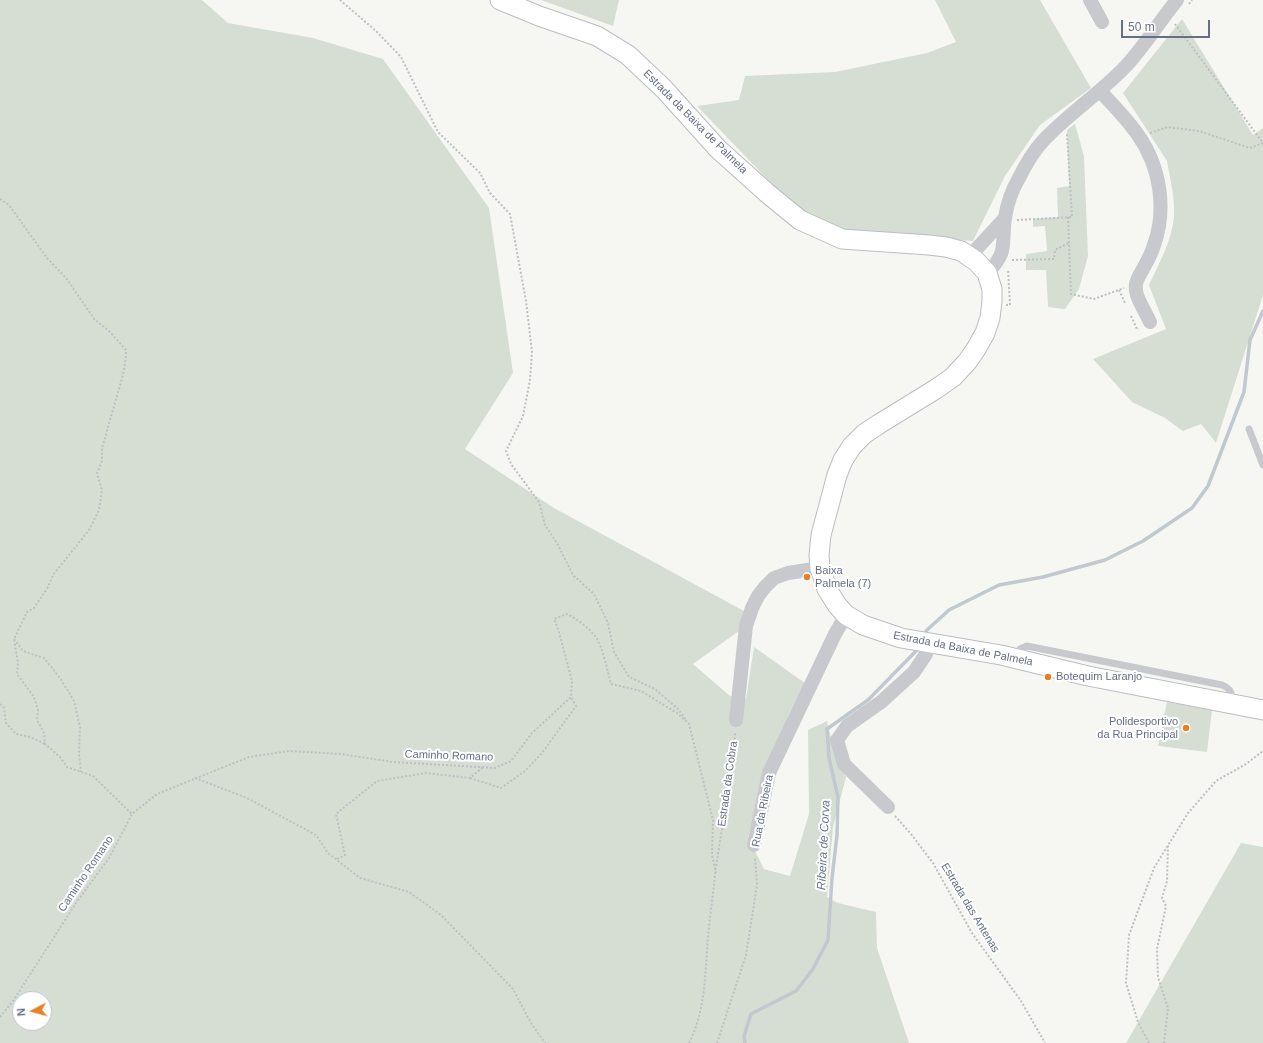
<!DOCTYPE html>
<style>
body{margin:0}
#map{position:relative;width:1263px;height:1043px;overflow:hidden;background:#f6f7f3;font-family:Arial,sans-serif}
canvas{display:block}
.north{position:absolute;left:12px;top:991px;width:40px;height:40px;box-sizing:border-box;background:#fff;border:1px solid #c1c5ce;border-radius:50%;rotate:264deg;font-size:11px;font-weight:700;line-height:16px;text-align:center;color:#656f85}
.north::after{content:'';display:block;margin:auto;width:14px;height:18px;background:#e68124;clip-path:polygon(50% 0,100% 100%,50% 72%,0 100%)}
.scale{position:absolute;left:1121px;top:20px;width:89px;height:18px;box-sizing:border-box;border:2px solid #656f85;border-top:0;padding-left:5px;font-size:12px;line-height:14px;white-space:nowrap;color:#656f85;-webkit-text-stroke:3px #fff;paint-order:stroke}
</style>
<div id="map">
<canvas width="1263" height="1043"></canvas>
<div class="north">N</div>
<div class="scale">50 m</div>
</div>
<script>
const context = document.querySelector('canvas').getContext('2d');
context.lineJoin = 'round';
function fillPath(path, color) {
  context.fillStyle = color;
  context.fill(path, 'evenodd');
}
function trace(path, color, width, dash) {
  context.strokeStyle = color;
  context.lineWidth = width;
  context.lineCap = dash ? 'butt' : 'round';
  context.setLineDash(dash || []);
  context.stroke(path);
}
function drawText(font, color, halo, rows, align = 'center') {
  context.font = font + ' Arial,sans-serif';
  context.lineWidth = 4;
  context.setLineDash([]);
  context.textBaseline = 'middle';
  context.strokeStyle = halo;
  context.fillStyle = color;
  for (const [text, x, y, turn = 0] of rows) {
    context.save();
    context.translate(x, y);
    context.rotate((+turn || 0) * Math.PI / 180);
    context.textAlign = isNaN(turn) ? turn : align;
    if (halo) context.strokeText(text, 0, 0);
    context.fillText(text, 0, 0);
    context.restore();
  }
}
fillPath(new Path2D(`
 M0,0H202L228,23L313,38L383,59L489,208L513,373L465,449L554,508L757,618L693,664L730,696L746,699L754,647L805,683L789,714L748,837L764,869L790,876L809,814L808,730L827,721L836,758L846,777L833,827L827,897L838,903L876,912L877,948L909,1043H0ZM20,999H44V1023H20Z
 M541,0H619L613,26Z
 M935,0H1040L1091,88L1040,125L1005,176L973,241L840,233L792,205L697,106L739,100L745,76L835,72L927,53L956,42Z
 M1182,19L1253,135L1263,128V295L1216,443L1201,424L1183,431L1165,418L1132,402L1093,359L1166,329L1149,285C1159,263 1172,241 1174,216C1175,198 1170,179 1167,161L1123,93Z
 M1075,124L1084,156L1088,256L1079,289L1065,309L1048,307L1046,270H1026V254L1047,251L1045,226L1033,227V219L1058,217L1057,188L1069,186L1067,130Z
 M1167,702L1212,710L1207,752L1158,746Z
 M1241,843L1263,847V1043H1126Z`), '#d6ded4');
trace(new Path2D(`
 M924,635L927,630L949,610L999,585L1043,577L1105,560L1143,541L1192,508L1208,486L1244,392L1250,340L1263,311
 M745,1043L744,1036L751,1014L796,991L813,969L828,940L832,878L837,835L838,797L829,758L827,729L868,700L917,650L919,646`), '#c1c8cf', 3.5);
const secondary = new Path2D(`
 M500,0L539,16L597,36L628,55L664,89L718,149L767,193L800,220L842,239L929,245L946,247L961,251L976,261L987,273L992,289V301L990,318L985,333L976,349L967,362L953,377L936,389L879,424L864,434L852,446L843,460L837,475L821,535L819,555L820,568L827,589L837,605L846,615L863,625L901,638L1001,655L1088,676L1263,710`);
trace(secondary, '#bbbdc3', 21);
trace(new Path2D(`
 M340,0L376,31L401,57L438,132L480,173L490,193L510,214L526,301L532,352L530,380L523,416L506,451L511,464L539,502L545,525L558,545L573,575L594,594L608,623L614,652L629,677L655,689L678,709L686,720
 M1189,4L1192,0
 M1150,133L1168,127L1199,131L1250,148L1263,143L1175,24
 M0,199L9,205L47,258L66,278L95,320L109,331L126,350V356L123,375L102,448V461L97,474L102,490L99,510L89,530L53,575L48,587L34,608L27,612L14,639L18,663L17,674L34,697L38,710L37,720L44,733L45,744L60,757L67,767L93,776L132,814
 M1068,217L1071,294L1094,299L1124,288
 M1017,220L1072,217L1067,134
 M1012,260L1054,259L1055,250L1069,243
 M1119,290L1125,303
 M1006,305H1010L1008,269
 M1131,316L1137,329H1139
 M14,639L23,651L44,658L60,678L74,701L80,727L79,754L81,772
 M0,704L4,708L6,723L16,734L30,737L45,744
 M195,778L247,798L316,835L328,853L360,878L409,892L441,915L513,989L532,1025L545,1043
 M470,778L501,788L525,771L542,753L576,706L571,697
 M895,816L911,834L933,863L972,933L1021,1001L1045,1043
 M337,859L345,855L336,814L377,781L426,773L470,778L483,767
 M0,1017L13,1001L76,903L109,858L132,814L157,794L249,757L289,751L341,754L393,762L495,768L511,761L532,733L571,697L572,681L559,632L554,619L567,614C577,619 588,627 595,636C602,644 608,673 611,684L641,691L677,713L689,724L713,820L712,855L716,873
 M689,1043C706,1010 705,972 708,936C710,916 713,895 715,875C721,828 732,781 735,733
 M717,1043L746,955L757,885L755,858
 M1149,1043L1138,1022L1126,983L1129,935L1154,868L1188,813L1216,781L1246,764L1263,751
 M1164,1043L1168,1008L1158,977L1157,949L1166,906L1162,898L1167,881L1168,845`), '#bebfc2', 2, [2, 2]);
trace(new Path2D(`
 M1249,429L1263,465
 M1016,659L1020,649L1027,646L1222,685C1232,689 1232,695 1233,704`), '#c7c9cd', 7);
trace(new Path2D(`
 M1090,0L1102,22
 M1100,91C1113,105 1127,119 1138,135C1160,166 1167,209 1154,245C1152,252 1148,260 1144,267C1139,277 1133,283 1137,295C1140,304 1146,313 1150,322
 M970,256L1005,218
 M987,273C1009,252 1001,244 1005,218C1007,204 1012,190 1019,178C1025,166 1032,153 1042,142C1067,115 1099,94 1125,67C1144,47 1159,22 1177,0
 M736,720L746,626L752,608L758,596L765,587L774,578L788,573L820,568
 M888,807L844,764L837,740L847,726L881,702L914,672L926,654L929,644
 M754,845L769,773L835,634L846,615`), '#c7c9cd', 14);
trace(secondary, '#fff', 19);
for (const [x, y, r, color] of [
 [807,577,4,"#e68124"],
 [1048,677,4,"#e68124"],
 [1186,728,4,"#e68124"]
]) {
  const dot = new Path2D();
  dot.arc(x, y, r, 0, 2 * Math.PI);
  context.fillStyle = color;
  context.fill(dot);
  trace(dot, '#fff', 1.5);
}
drawText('11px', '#656f85', '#fff', [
 ["Estrada da Baixa de Palmela",695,122,45],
 ["Estrada da Baixa de Palmela",963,649,11],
 ["Caminho Romano",449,756,2],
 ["Estrada da Cobra",728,784,-82],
 ["Rua da Ribeira",763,811,-79],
 ["Caminho Romano",86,874,-56],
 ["Estrada das Antenas",970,908,59]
]);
drawText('11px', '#656f85', '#fff', [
 ["Baixa",815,571],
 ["Palmela (7)",815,584],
 ["Botequim Laranjo",1056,677],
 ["Polidesportivo",1178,722,"right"],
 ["da Rua Principal",1178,735,"right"]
], 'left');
drawText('italic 12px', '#667688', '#fff', [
 ["Ribeira de Corva",824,845,-87]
]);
</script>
